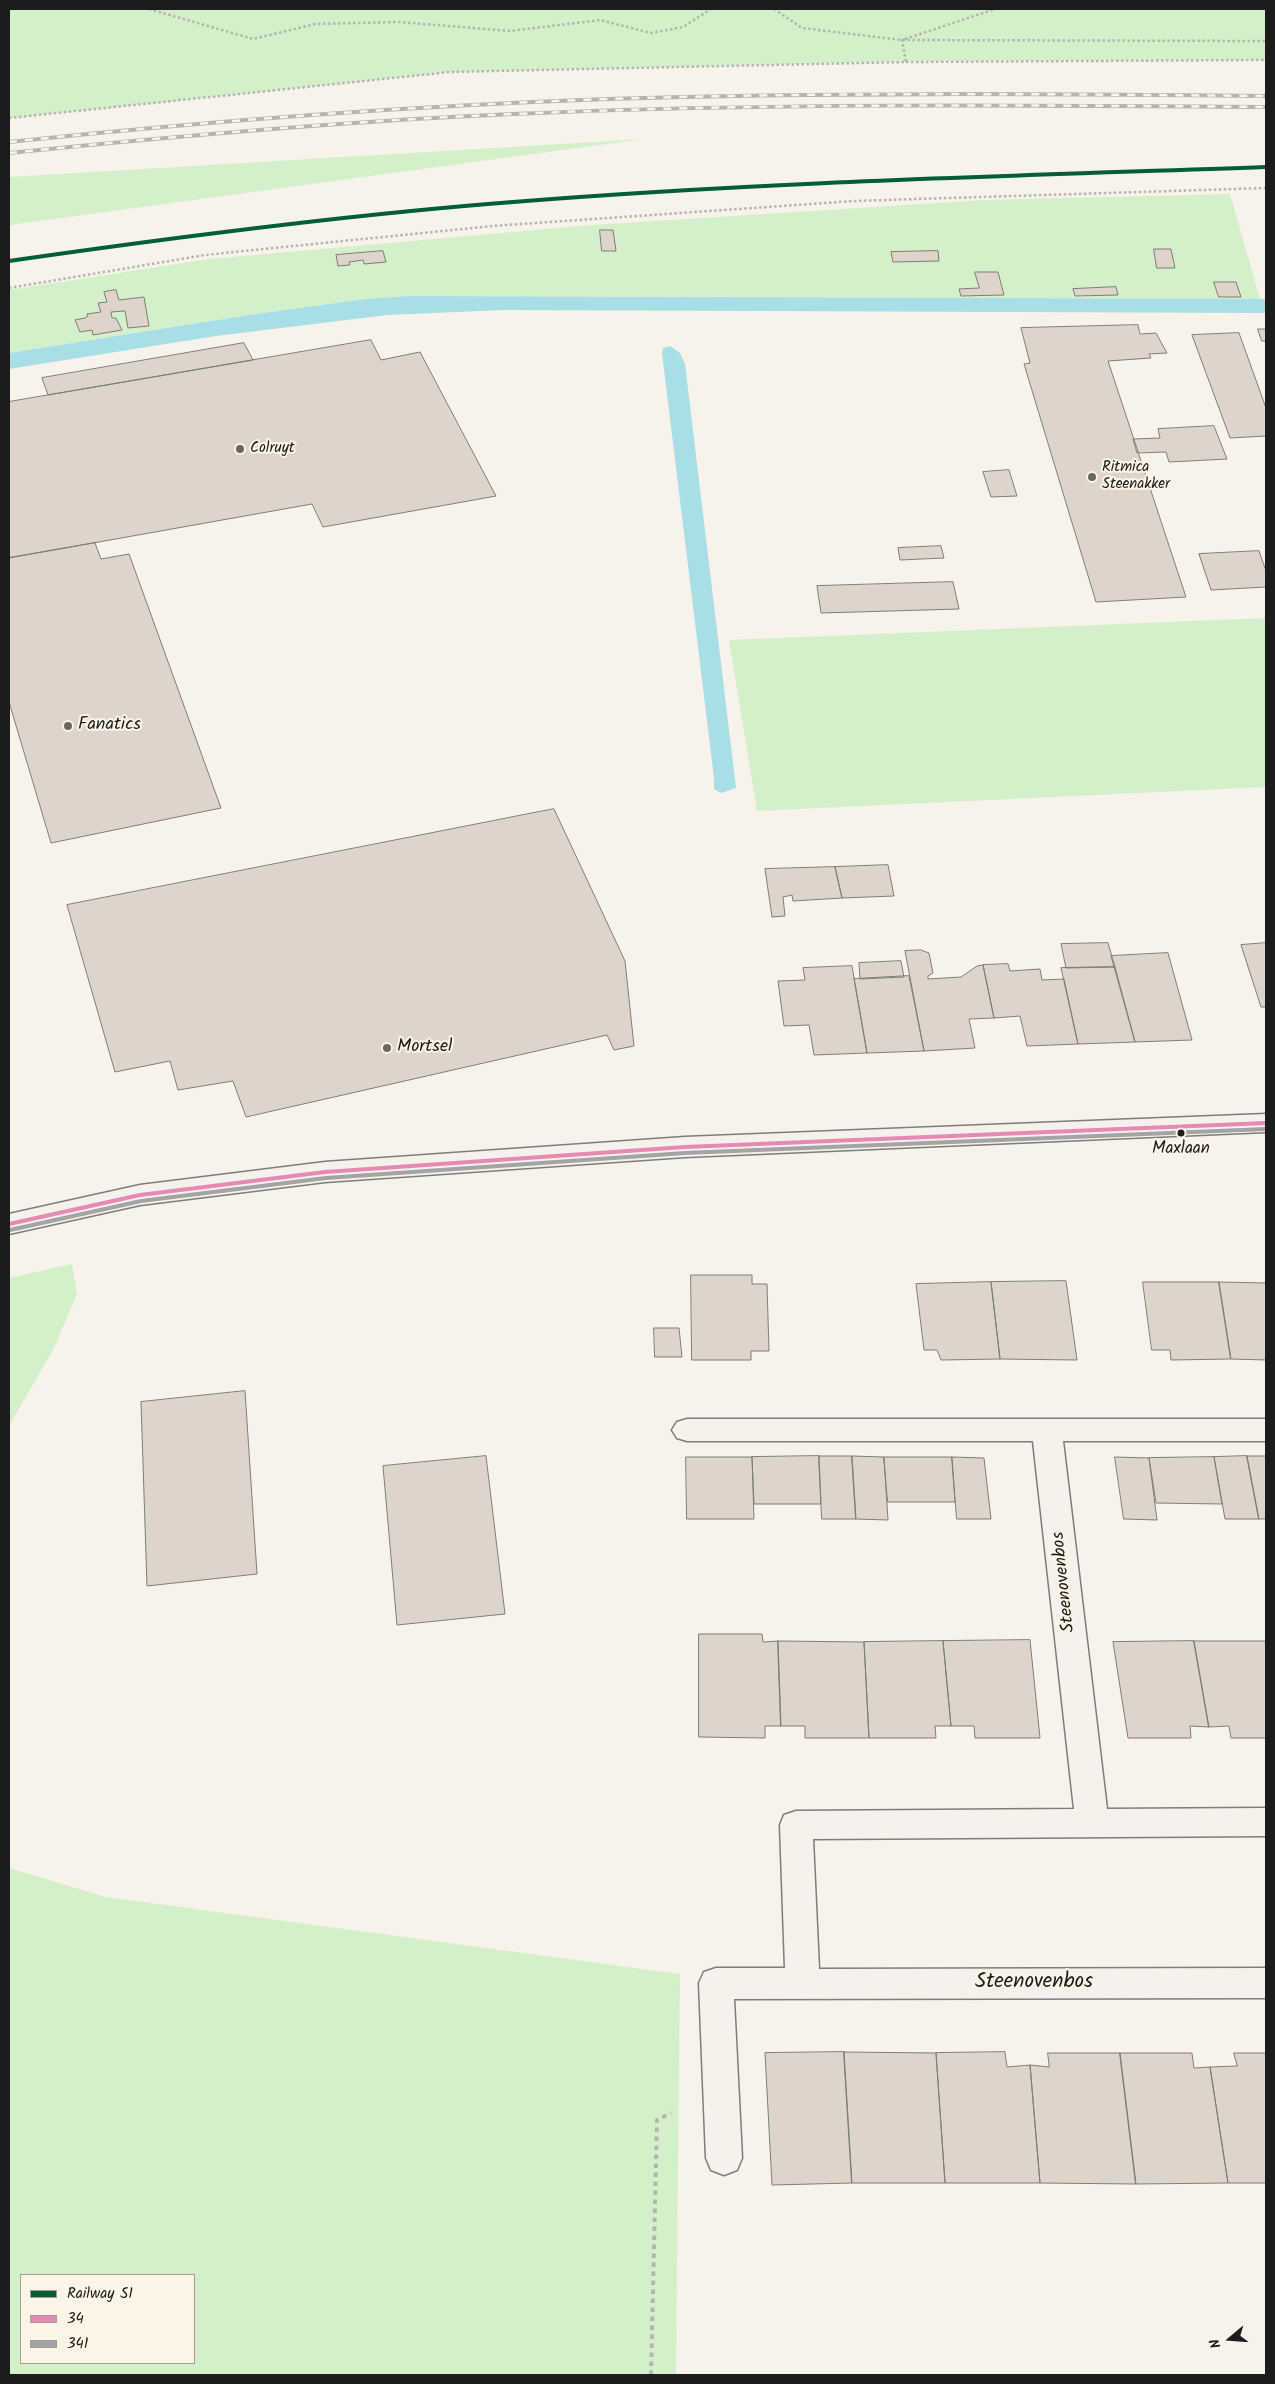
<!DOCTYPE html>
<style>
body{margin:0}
#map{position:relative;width:1275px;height:2384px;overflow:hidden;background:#f7f3ea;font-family:Kalam,sans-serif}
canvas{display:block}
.frame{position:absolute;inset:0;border:10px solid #1c1c1c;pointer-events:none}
.legend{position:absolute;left:20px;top:2274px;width:175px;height:90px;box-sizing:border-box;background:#fcf5e5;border:1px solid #a29e95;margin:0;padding:6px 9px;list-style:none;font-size:15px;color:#1c1c1c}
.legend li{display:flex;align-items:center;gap:10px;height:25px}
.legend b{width:25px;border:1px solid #a29e95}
.north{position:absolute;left:1205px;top:2314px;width:50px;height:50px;-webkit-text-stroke:4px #fcf5e5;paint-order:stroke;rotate:252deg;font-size:14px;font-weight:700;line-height:20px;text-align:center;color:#1c1c1c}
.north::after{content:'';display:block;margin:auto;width:18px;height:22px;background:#1c1c1c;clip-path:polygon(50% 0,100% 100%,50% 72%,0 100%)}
</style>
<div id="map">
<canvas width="1275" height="2384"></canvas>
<div class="frame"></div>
<ul class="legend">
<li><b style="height:6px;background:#005f33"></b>Railway S1</li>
<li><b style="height:6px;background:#e689b4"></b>34</li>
<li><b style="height:6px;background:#a4a4a4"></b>341</li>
</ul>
<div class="north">N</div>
</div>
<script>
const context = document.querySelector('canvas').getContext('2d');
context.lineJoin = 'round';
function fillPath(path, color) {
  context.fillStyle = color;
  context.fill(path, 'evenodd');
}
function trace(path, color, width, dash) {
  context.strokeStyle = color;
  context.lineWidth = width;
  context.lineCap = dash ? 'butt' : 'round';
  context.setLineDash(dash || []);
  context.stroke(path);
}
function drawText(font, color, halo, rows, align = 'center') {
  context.font = font + ' Kalam,sans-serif';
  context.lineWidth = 4;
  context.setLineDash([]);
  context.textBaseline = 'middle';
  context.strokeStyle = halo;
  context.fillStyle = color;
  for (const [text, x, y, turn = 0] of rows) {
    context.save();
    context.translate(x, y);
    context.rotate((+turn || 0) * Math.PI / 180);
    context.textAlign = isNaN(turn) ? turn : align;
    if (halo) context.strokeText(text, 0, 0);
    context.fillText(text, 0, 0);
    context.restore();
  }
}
fillPath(new Path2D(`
 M9,9H1266V60L923,61L450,72L9,118Z
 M644,139L17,224L9,226V177Z
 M1230,194L1260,299L409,296L365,299L249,315L9,353V290L209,259L591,225L984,200Z
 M1266,618V787L757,811L729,640Z
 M72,1264L77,1294L54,1348L9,1426V1278Z
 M9,1868L106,1897L680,1974L676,2375H9ZM21,2275H194V2363H21Z`), '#d3f0cb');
fillPath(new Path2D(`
 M409,296L1266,299V313L503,310L387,315L216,336L9,369V353L249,315L365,299Z
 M670,346L680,353L685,364L736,788L721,793L714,789V778L662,353L663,348Z`), '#a8dee5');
const building = new Path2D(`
 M600,230H613L616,251H602Z
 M1154,249H1171L1175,268H1157Z
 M383,251L386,262L364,264L363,260L349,262L350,265L338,266L336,255Z
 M938,251L939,261L893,262L891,252Z
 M975,272H998L1004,295L961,296L959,289L979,288Z
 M1214,282H1236L1241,297H1219Z
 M1116,287L1118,295L1075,296L1073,289Z
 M116,290L119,300L144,297L149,326L128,328L125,311L111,312L112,318H116L122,330L93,335L92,330L80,332L75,320L85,318L88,316L87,314L101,312L98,303L107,302L104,292Z
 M1138,325L1140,334L1156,333L1167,353L1149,354L1151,358L1108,361L1186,597L1096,602L1024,364L1030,363L1021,328Z
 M1258,329H1266V341H1262Z
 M1239,333L1266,408V436L1230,438L1192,335Z
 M371,340L381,360L420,352L496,496L323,527L312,504L9,558V402Z
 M244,343L253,360L48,395L42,378Z
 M1214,426L1227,459L1169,462L1166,452L1137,453L1133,439L1160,438L1158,429Z
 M1009,470L1017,496L991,497L983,472Z
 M95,543L101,559L129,554L221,808L51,843L9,702V558Z
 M941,546L944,558L900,560L898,548Z
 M1259,551L1266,571V587L1211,590L1199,554Z
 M953,582L959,609L821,613L817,586Z
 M554,809L625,961L634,1046L614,1050L607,1035L246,1117L233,1081L178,1090L170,1061L115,1072L67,905Z
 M888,865L894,896L842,898L835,867Z
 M835,867L842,898L793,901L792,895L783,897L785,916L772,917L765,869Z
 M1108,943L1115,967L1066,968L1061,944Z
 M1266,943V1007H1261L1241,945Z
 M921,950L929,953L933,973L928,976V979L961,977L977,966L983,965L994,1018L969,1019L975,1048L924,1051L905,951Z
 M1168,953L1192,1040L1135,1042L1111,956Z
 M901,961L904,977L860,979L859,963Z
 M1008,964L1010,971L1040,969L1042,980L1064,979L1078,1044L1027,1046L1020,1016L994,1018L983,965Z
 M852,966L867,1053L814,1055L809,1025L784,1026L778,981L805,980L803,968Z
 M1115,967L1135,1042L1078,1044L1061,968Z
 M909,976L924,1051L867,1053L854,979Z
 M691,1275H752V1284H767L769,1351H751V1360H692Z
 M1066,1281L1077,1360L1000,1359L991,1282Z
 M991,1282L1000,1359L941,1360L937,1350H924L916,1284Z
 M1143,1282H1219L1231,1359L1171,1360L1170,1350H1152Z
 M1219,1282L1266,1283V1360L1231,1359Z
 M654,1328H679L682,1357H655Z
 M245,1391L257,1574L147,1586L141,1402Z
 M486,1456L505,1614L397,1625L383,1466Z
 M819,1456L821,1504H754L752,1457Z
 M819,1456H852L856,1519H822Z
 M852,1456L884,1457L888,1520L856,1519Z
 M1247,1456L1259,1519H1225L1214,1457Z
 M1247,1456H1266V1519H1259Z
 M686,1457H752L754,1519H687Z
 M884,1457H952L955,1502H888Z
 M952,1457L984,1458L991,1519H957Z
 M1115,1457L1149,1458L1157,1520L1124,1519Z
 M1214,1457L1222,1504L1156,1503L1149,1458Z
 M699,1634H762L763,1642L778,1641L781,1726H765V1738L699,1737Z
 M1030,1640L1040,1738H975L974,1726H951L943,1641Z
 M778,1641L864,1642L869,1738H805V1726H781Z
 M943,1641L951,1726H935L936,1738H869L864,1642Z
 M1194,1641H1266V1738H1231L1229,1726L1209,1727Z
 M1194,1641L1209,1727L1190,1726L1191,1738H1128L1113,1642Z
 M844,2052L936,2053L945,2183H852Z
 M844,2052L852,2183L772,2185L765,2053Z
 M1005,2052L1007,2067L1030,2065L1040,2183H945L936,2053Z
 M1048,2053H1120L1136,2184L1040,2183L1030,2065L1049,2067Z
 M1120,2053H1192L1194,2068L1210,2067L1228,2183L1136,2184Z
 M1234,2053H1266V2183H1228L1210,2067L1237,2066Z`);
fillPath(building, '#dfd4ca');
trace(building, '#7f7d79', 1);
const street = new Path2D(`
 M1266,1114V1132L685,1157L325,1182L140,1205L9,1234V1214L140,1185L325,1162L685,1137Z
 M687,1419H1266V1441H1063L1107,1809L1266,1808V1836L813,1839L819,1969L1266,1968V1998L734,1999L742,2158L737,2170L724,2175L711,2170L706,2158L699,1983L704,1972L716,1968H785L780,1825L784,1815L796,1811L1074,1809L1033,1441H687L677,1438L672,1430L677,1422Z`);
trace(street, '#7f7d79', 3);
trace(new Path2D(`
 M149,9L253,39L315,24L399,22L510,31L600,20L651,33L683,27L711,9
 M774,9L802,28L902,40L1266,41
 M906,62L1266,60
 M9,118L450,72L906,62L902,40L995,9
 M9,288L205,255L492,226L854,201L1266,188`), '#b6b4af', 2.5, [2.5, 2.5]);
trace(new Path2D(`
 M651,2375L657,2120L671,2113`), '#b6b4af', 4, [4.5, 4.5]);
fillPath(street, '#f5f2ec');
const rail = new Path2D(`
 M9,142C208,121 408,106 608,99C827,92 1047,94 1266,96
 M9,153C177,136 345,121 513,114C764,103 1015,105 1266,107`);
trace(rail, '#b6b4af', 4);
trace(rail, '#fcf5e5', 2.5, [8]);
trace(new Path2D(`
 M9,1224L140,1195L325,1172L685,1147L1266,1123`), '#e689b4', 4);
trace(new Path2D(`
 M10,1230L141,1201L326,1178L685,1153L1266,1129`), '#a4a4a4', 4);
trace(new Path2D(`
 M9,261C176,237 344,215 513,202C763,182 1015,176 1266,167`), '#005f33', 4);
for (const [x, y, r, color] of [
 [240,449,5,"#696764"],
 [1092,477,5,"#696764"],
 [68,726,5,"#696764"],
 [387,1048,5,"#696764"],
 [1181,1133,4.5,"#1c1c1c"]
]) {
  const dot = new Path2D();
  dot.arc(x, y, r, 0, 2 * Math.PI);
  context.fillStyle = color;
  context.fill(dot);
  trace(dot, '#fcf5e5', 2);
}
drawText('15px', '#1c1c1c', '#fcf5e5', [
 ["Colruyt",250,449],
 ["Ritmica",1102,468],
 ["Steenakker",1102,485]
], 'left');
drawText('17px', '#1c1c1c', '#fcf5e5', [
 ["Maxlaan",1181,1150]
]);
drawText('18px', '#1c1c1c', '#fcf5e5', [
 ["Fanatics",78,726],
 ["Mortsel",397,1048]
], 'left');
drawText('18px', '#1c1c1c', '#fcf5e5', [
 ["Steenovenbos",1065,1582,-96]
]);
drawText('21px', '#1c1c1c', '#fcf5e5', [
 ["Steenovenbos",1034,1983]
]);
</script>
